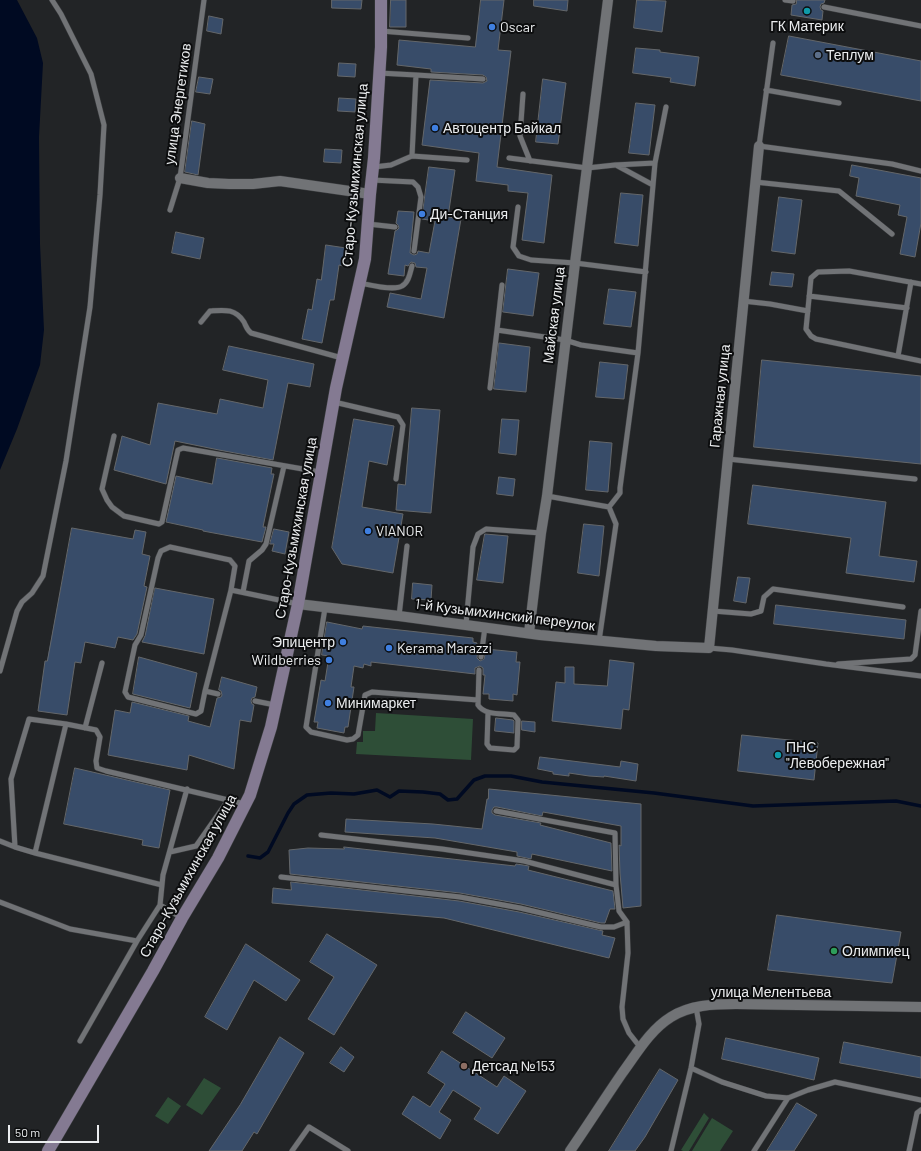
<!DOCTYPE html>
<meta charset="utf-8">
<style>
body{margin:0}
#map{position:relative;width:921px;height:1151px;overflow:hidden;background:#222426;font-family:Barlow,sans-serif}
canvas{display:block}
.scale{position:absolute;left:8px;top:1125px;width:91px;height:18px;box-sizing:border-box;border:2px solid #ebedef;border-top:0;padding-left:5px;font-size:12px;line-height:14px;white-space:nowrap;color:#ebedef;-webkit-text-stroke:3px #0c0d0e;paint-order:stroke}
</style>
<div id="map">
<canvas width="921" height="1151"></canvas>
<div class="scale">50 m</div>
</div>
<script>
const context = document.querySelector('canvas').getContext('2d');
context.lineJoin = 'round';
function fillPath(path, color) {
  context.fillStyle = color;
  context.fill(path, 'evenodd');
}
function trace(path, color, width, dash) {
  context.strokeStyle = color;
  context.lineWidth = width;
  context.lineCap = dash ? 'butt' : 'round';
  context.setLineDash(dash || []);
  context.stroke(path);
}
function drawText(font, color, halo, rows, align = 'center') {
  context.font = font + ' Barlow,sans-serif';
  context.lineWidth = 4;
  context.setLineDash([]);
  context.textBaseline = 'middle';
  context.strokeStyle = halo;
  context.fillStyle = color;
  for (const [text, x, y, turn = 0] of rows) {
    context.save();
    context.translate(x, y);
    context.rotate((+turn || 0) * Math.PI / 180);
    context.textAlign = isNaN(turn) ? turn : align;
    if (halo) context.strokeText(text, 0, 0);
    context.fillText(text, 0, 0);
    context.restore();
  }
}
fillPath(new Path2D(`
 M376,713L473,719L471,760L356,754L357,742H363V731H375Z
 M204,1078L221,1088L202,1115L186,1105Z
 M168,1097L181,1106L168,1124L155,1116Z
 M704,1113L709,1118L689,1151H683L681,1150Z
 M712,1118L733,1131L720,1151H692Z`), '#2e4e37');
fillPath(new Path2D(`
 M0,0H17L37,38L43,63L39,137L40,244L44,330L40,365L17,429L0,470Z`), '#000a22');
trace(new Path2D(`
 M248,856L260,858L268,852L288,813L294,804L307,795L331,793L354,794L377,790L390,797L399,791L423,792L440,794L448,800L457,799L474,780L485,776H511L542,782L654,793L753,806L896,801L921,806`), '#000a22', 3.5);
const building = new Path2D(`
 M332,0H362L361,9L332,8Z
 M391,0H406V27H390Z
 M481,0H504L498,50L511,51L497,167L552,175L544,243L522,240L528,193L508,191V185L476,181L479,153L422,145L430,80L483,83L487,81L486,77L483,75L431,72V69L397,65L399,40L475,47Z
 M534,0H568L567,11L534,6Z
 M637,0L666,1L662,32L634,28Z
 M797,0H825L824,3L821,4L820,7L821,10L823,11L822,20L791,15L792,5L796,4Z
 M209,16L223,19L221,34L207,31Z
 M789,36L921,61V101L781,75Z
 M636,48L660,50V52L699,57L695,86L670,82L671,78L633,73Z
 M339,63L356,64L355,77L338,76Z
 M199,77L213,79L210,94L196,92Z
 M543,79L566,83L558,144L536,142Z
 M339,98L356,99L355,112L338,111Z
 M636,103L655,105L649,155L629,153Z
 M192,121L205,124L198,175L185,172Z
 M325,149L342,150L341,163L324,162Z
 M852,165L921,178V223L915,257L900,254L907,217L898,215L900,205L856,196L859,178L850,176Z
 M429,167L455,170L448,217L461,219L444,318L387,307L390,293L421,299L427,268L416,267L415,263L411,262L408,266L405,265L404,276L388,274L395,231L397,230L399,228L398,225L396,223L398,211L414,212L410,253L414,255L417,254L418,251L429,253L435,221L422,219Z
 M621,193L643,195L638,246L615,243Z
 M779,197L802,200L795,254L772,251Z
 M176,232L204,238L200,259L172,253Z
 M326,245L346,248L343,266L339,265L334,300H330L322,343L302,339L308,309L312,310L317,279L321,280Z
 M508,269L539,273L533,316L503,312Z
 M772,272L794,274L792,287L770,285Z
 M609,289L636,292L631,327L604,324Z
 M499,343L530,347L526,392L494,389Z
 M229,346L314,364L310,387L288,383L273,460L219,450L175,441L166,484L114,470L122,436L150,445L158,403L217,414L220,399L263,408L268,380L223,370Z
 M762,360L921,376V464L754,447Z
 M600,362L628,365L624,399L596,397Z
 M412,408L440,410L431,513L396,510L398,484L405,485Z
 M354,419L394,426L387,465L369,461L362,507L403,514L393,573L342,564L332,548Z
 M502,419L519,420L516,455L499,453Z
 M590,441L612,443L608,492L586,490Z
 M217,458L272,468L271,474H274L263,527H266L262,542L203,531V530L166,522L176,476L212,484Z
 M499,477L515,479L513,496L497,494Z
 M753,485L886,502L879,556L917,561L914,582L846,573L851,538L748,524Z
 M584,524L604,526L599,576L578,573Z
 M72,528L133,539L135,530L146,532L142,554L150,556L144,586L147,587L137,634L133,640L118,637L115,648L85,642L81,663L75,662L67,715L38,711L45,661H47Z
 M274,529L289,532L285,554L272,551L274,544H270Z
 M485,534L508,536L503,583L477,580Z
 M738,577L750,578L746,603L734,601Z
 M413,583L432,585L431,600L412,599Z
 M155,588L214,599L204,654L142,642L145,636Z
 M776,605L906,620L904,639L774,624Z
 M327,622L362,629L363,626L473,638V642L477,643L476,648H478L477,658L480,661L484,659L486,649L517,652L516,662H520L517,695L513,694V701L489,699V694H483L485,675H483V668L480,666L475,668V674L371,662V666L364,664L363,668L354,666L351,687H354L348,727H345L344,733L317,728L318,722H314L321,680L325,681L329,656L322,655Z
 M139,657L197,673L190,708L133,694Z
 M610,660L634,663L629,710L623,709L621,729L552,721L556,682L565,683V667H574V684L607,686Z
 M222,677L257,687L255,697L252,698L251,701L252,704L254,705L251,722L240,720L234,769L189,755L187,770L108,755L115,710L130,713L132,702L189,716L188,721L210,727L217,698L221,697L222,695L221,691L219,690Z
 M496,718L513,720L514,721V733L495,731Z
 M522,721L535,722V732L522,730Z
 M742,735L818,743L814,780L738,771Z
 M540,757L620,767L621,761L638,764L636,781L604,776V777L589,776L569,773V776L553,774V772L538,769Z
 M75,768L170,790L159,848L142,845L143,840L64,824Z
 M489,789L641,804V906L623,908L620,873L619,845L621,846V826L543,812L542,816L497,807H494L492,810V813L495,815L541,823L540,825L611,843L612,871L532,854L531,859L517,856V852L435,838L345,832L346,819L433,824L482,829L487,799H488Z
 M344,847L515,866L516,864L523,865L529,866L528,870L613,891L615,909H610L605,923H601L521,904L460,893L290,874L289,850L308,848L344,849Z
 M291,882L459,901L519,912L603,931L602,935L615,938L609,958L444,918L272,903L273,888L291,890Z
 M777,915L901,932L892,983L768,970Z
 M327,934L377,965L334,1035L308,1019L334,977L310,962Z
 M246,944L300,980L286,1001L254,980L227,1030L205,1017Z
 M466,1012L505,1038L492,1058L453,1033Z
 M280,1037L304,1053L257,1134L254,1132L242,1151H209L240,1105Z
 M726,1038L819,1058L814,1080L722,1059Z
 M844,1042L921,1057V1078L840,1063Z
 M341,1047L354,1057L344,1072L330,1063Z
 M442,1051L497,1087L504,1076L526,1091L498,1134L474,1119L481,1108L453,1090L439,1112L451,1120L440,1139L402,1114L413,1096L430,1107L445,1084L428,1073Z
 M660,1069L678,1080L645,1137L635,1151H609Z
 M797,1103L817,1115L794,1151H767Z`);
fillPath(building, '#384c69');
trace(building, '#64676a', 1);
const lane = new Path2D(`
 M785,0L793,1
 M824,7L921,26
 M381,31L468,38
 M773,43L759,146L892,164L921,171
 M416,75L483,79
 M766,90L839,103
 M523,94L520,136L530,161
 M412,156L467,160
 M509,158L587,168L615,165L655,163L638,353L620,488V493L609,507L616,524L599,641
 M655,163L666,107
 M616,165L653,185
 M374,167L391,165L412,156L416,75L379,73
 M372,180L413,182L418,187L421,197L414,251
 M755,182L839,191L892,234
 M518,207L513,247L519,256L531,260L575,263L646,272
 M170,210L180,178L204,0
 M368,224L395,227
 M360,283C370,285 394,291 402,286C409,282 410,273 412,266
 M921,284L849,271L818,272L811,278L806,329L811,336L816,339L921,361
 M502,285L497,330L565,340L581,345L638,353
 M809,296L907,308
 M743,301L770,304L808,311
 M201,322L210,311C224,310 235,308 244,322C246,326 247,330 251,333L342,358
 M898,356L911,282
 M490,388L497,330
 M334,402L398,417L403,425L396,479
 M114,436L102,489L107,500L112,507L124,516L159,524L162,522L178,450L183,448L320,472
 M728,459L915,479
 M547,496L609,507
 M243,592L249,561L262,550L266,544L284,466
 M325,608L306,727L311,732L347,740L353,739L358,735L365,695L372,692L478,700
 M713,611L751,614L761,611L764,597L773,589L903,607
 M399,616L407,546
 M466,624L473,547L478,534L486,529L541,533
 M709,648L732,650L826,664L921,676
 M481,657L485,627
 M838,664L911,659L915,655L921,611
 M479,670L478,705C485,716 502,713 514,715L518,720L517,747L514,750L490,748L487,744L488,713
 M0,671L17,611L22,602L32,593L43,576L66,461L90,307L100,195L104,125L91,74L61,14L52,0
 M205,691L231,590L298,604
 M218,694L205,691L201,711L196,714L128,697L125,692L135,645L141,635L158,558L161,551L170,547L230,560L235,566L231,590
 M255,701L275,705
 M85,728L102,663
 M496,811L615,833L616,885
 M321,835L442,849L524,861L616,885L619,911L627,922
 M0,841L15,847
 M170,852L196,846L229,799
 M35,853L15,847L11,779L29,719L66,724
 M281,877L460,897L520,908L601,927H614L627,922L628,953L622,1007L623,1019L629,1033L640,1047
 M162,885L35,853L66,724L96,730L100,737L96,761L97,768L106,771L245,804
 M0,902L70,929L137,941
 M182,918L160,905L163,875L187,789
 M80,1041L137,941L160,905
 M691,1068L722,1082L766,1096L788,1098L808,1090L835,1082L921,1100
 M292,1151L309,1127L348,1151
 M671,1151L691,1068L699,1024L696,1007
 M754,1151L788,1098
 M909,1151L917,1113L921,1110`);
const street = new Path2D(`
 M180,178L208,183L229,184H253L280,181L370,194
 M298,604L399,616L540,635L656,646L709,648L759,146
 M529,633L541,533L547,496L575,263L608,0
 M570,1151C588,1125 605,1098 623,1072C637,1053 650,1030 671,1017C690,1005 713,1004 736,1004L921,1007`);
const secondary = new Path2D(`
 M48,1151L153,971L182,918L218,858L250,795L271,727L298,604L336,388L365,259L370,194L374,158L381,47V0`);
trace(lane, '#3c3e40', 6);
trace(street, '#3c3e40', 11);
trace(secondary, '#3c3e40', 13);
trace(lane, '#717376', 5);
trace(street, '#717376', 10);
trace(secondary, '#847a92', 12);
for (const [x, y, r, color] of [
 [807,11,4,"#0f9aa8"],
 [492,27,4,"#3f7fe0"],
 [818,55,4,"#5c6f8a"],
 [435,128,4,"#3f7fe0"],
 [422,214,4,"#3f7fe0"],
 [368,531,4,"#3f7fe0"],
 [343,642,4,"#3f7fe0"],
 [389,648,4,"#3f7fe0"],
 [329,660,4,"#3f7fe0"],
 [328,703,4,"#3f7fe0"],
 [778,755,4,"#0f9aa8"],
 [834,951,4,"#2e9e5b"],
 [464,1066,4,"#8d6e63"]
]) {
  const dot = new Path2D();
  dot.arc(x, y, r, 0, 2 * Math.PI);
  context.fillStyle = color;
  context.fill(dot);
  trace(dot, '#0c0d0e', 1.5);
}
drawText('14px', '#ebedef', '#0c0d0e', [
 ["ГК Материк",807,26,"center"],
 ["Oscar",500,27],
 ["Теплум",826,55],
 ["Автоцентр Байкал",443,128],
 ["Ди-Станция",430,214],
 ["VIANOR",376,531],
 ["Эпицентр",335,642,"right"],
 ["Kerama Marazzi",397,648],
 ["Wildberries",321,660,"right"],
 ["Минимаркет",336,703],
 ["ПНС",786,747],
 ["\"Левобережная\"",786,763],
 ["Олимпиец",842,951],
 ["Детсад №153",472,1066]
], 'left');
drawText('14px', '#ebedef', '#0c0d0e', [
 ["улица Энергетиков",178,104,-82],
 ["Старо-Кузьмихинская улица",355,175,-85],
 ["Майская улица",554,315,-83],
 ["Гаражная улица",720,396,-84],
 ["Старо-Кузьмихинская улица",296,528,-80],
 ["1-й Кузьмихинский переулок",505,615,7],
 ["Старо-Кузьмихинская улица",188,876,-61],
 ["улица Мелентьева",771,992]
]);
</script>
